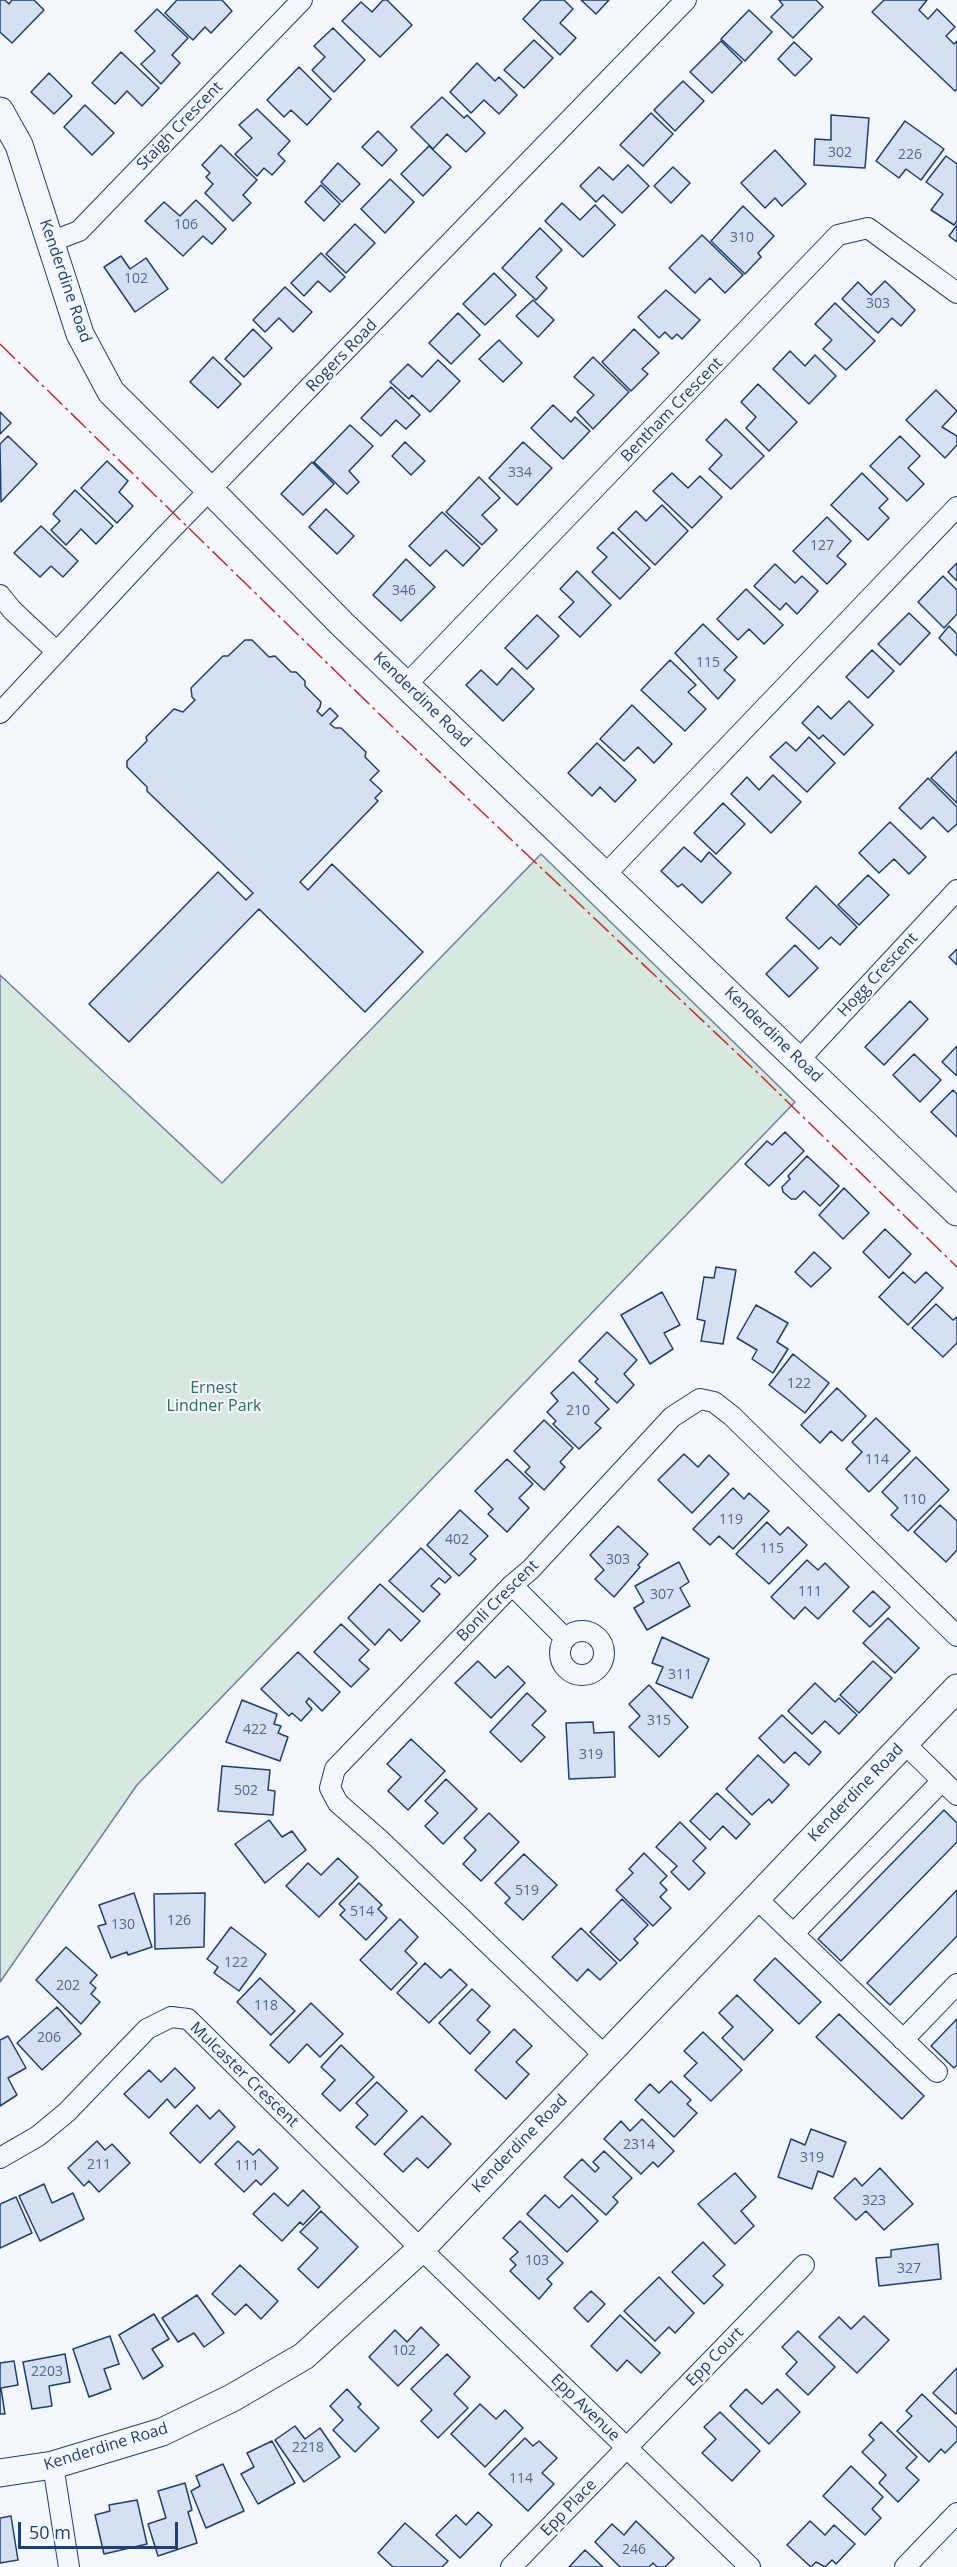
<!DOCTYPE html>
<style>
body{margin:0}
#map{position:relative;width:957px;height:2567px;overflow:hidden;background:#f4f7fb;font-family:"Open Sans",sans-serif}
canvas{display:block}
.scale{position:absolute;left:18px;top:2522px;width:160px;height:27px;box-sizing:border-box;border:3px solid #1d3f73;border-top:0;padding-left:8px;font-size:18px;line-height:21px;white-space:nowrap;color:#1d3f73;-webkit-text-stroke:4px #f4f7fb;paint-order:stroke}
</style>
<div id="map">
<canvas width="957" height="2567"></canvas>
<div class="scale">50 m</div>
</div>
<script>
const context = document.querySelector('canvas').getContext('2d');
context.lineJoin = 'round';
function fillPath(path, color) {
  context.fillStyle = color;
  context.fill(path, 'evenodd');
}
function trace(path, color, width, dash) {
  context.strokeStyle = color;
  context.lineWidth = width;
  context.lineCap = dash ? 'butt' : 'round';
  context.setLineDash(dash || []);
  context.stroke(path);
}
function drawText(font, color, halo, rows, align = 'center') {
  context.font = font + ' "Open Sans",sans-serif';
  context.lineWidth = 4.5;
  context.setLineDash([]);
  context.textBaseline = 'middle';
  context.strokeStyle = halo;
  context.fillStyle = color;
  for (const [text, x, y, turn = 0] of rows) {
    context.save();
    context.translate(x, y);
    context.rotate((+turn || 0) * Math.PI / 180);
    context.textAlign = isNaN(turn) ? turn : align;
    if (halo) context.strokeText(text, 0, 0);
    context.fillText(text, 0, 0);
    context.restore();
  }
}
const green = new Path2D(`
 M541,854L795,1102L137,1785L0,1982V975L222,1183Z`);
fillPath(green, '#d7e8df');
trace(green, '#687fa3', 1.5);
const building = new Path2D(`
 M0,0H5L9,4L12,0H34L44,10L12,43L0,32Z
 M177,0H222L232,11L211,33L205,27L193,40L165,13Z
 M383,0H387L412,25L380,57L342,21L361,2L372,12Z
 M541,0H564L573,9L560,23L576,38L560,55L523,19Z
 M581,0H609L596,14Z
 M779,0H816L823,7L793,38L771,17L783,5Z
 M884,0H927L919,10L928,19L937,9L955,27L946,36L954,44L957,41V89L955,91L872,12Z
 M157,9L188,38L172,55L180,63L161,84L141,64L155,51L135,31Z
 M749,10L772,32L745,61L721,39Z
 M333,28L365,60L334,92L312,70L325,57L314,46Z
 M534,40L553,58L524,88L504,70Z
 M721,41L742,62L712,93L690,72Z
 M794,42L812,59L795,76L778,59Z
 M121,52L159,88L142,106L127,91L115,104L92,83Z
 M477,63L495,81L499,77L517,95L499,114L484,100L471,113L450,92Z
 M299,67L331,99L307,125L291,110L284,117L267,100Z
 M49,73L72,96L54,114L31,92Z
 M683,81L704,101L675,131L654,110Z
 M442,97L464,118L467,115L485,133L466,152L447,134L433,149L411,127Z
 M85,105L114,133L92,155L64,127Z
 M257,109L290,141L278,154L285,161L272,175L264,168L257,176L235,154L252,138L239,125Z
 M651,113L673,134L643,166L620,145Z
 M831,115L869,118L865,168L814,165L815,139L831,140Z
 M905,121L944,149L921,180L906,169L899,178L876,161Z
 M378,131L397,150L382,166L362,147Z
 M221,145L257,180L243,195L251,203L233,221L205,193L213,184L206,177L210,173L202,165Z
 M429,146L451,167L423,196L401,174Z
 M775,150L806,184L782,206L775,198L765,208L741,183Z
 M946,156L957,164V221L954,225L931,210L943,194L926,182Z
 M338,163L360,184L342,202L321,182Z
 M628,165L649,186L622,213L603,195L596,202L580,186L599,167L613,180Z
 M673,167L690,183L671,203L654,186Z
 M390,179L414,202L385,233L361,209Z
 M321,185L340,204L324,221L305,202Z
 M196,200L226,229L212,244L203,236L183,256L145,221L164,202L180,216Z
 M562,203L580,220L595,205L615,225L583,257L545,221Z
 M743,206L774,236L758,253L761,257L745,274L711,241Z
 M355,224L375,243L346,273L326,254Z
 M957,225V242L949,236Z
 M540,228L562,250L536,277L547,288L536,300L502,268Z
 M702,235L743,275L725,293L710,278L695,293L669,268Z
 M321,253L345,277L330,292L318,281L304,296L291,283Z
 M121,256L130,269L146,258L168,289L135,312L104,267Z
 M494,273L516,295L485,325L463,304Z
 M885,281L915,310L901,326L892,318L878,333L842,299L858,282L871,295Z
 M285,287L312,312L293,332L279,318L265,332L253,320Z
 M666,290L700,320L682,339L677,334L672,339L665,332L659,338L638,317Z
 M533,300L554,320L538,337L516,316Z
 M835,303L875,341L846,370L823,349L832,340L815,324Z
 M458,313L480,335L451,364L429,343Z
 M253,329L272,348L244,377L225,359Z
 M634,329L659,353L642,369L648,374L631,391L602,362Z
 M499,340L522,363L503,382L479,359Z
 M790,351L805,366L815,355L836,376L809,404L773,369Z
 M213,357L241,384L218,408L190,382Z
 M593,357L629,392L593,429L577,412L594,395L574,377Z
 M438,360L460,381L430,412L412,395L409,399L390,382L408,364L422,377Z
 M758,384L797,422L769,451L746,428L756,417L741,402Z
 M391,387L420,415L406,429L396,420L381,436L361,418Z
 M936,390L957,411L942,427L957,436V445L945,458L906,420Z
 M553,405L571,422L575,417L590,431L563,459L531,428Z
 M0,412L11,423L0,434Z
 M726,419L764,456L731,489L709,469L722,455L706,440Z
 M350,425L373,446L349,471L359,482L347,494L314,462Z
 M8,436L37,464L1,502L0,444Z
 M900,436L920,456L908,468L924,484L907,501L870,466Z
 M405,442L425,461L411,475L392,456Z
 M523,442L552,468L517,505L489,478Z
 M107,461L128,481L119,492L133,506L117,523L81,488Z
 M312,462L334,484L303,515L281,494Z
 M672,473L688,488L700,476L722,497L692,528L653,491Z
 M862,473L888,499L879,508L889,518L868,540L831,505Z
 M479,477L500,498L482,515L497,530L482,545L446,512Z
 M75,490L113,526L96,544L81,529L66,545L51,530L60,521L53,514Z
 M662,505L688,531L655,565L618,529L636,511L646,521Z
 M326,509L354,536L337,554L309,527Z
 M442,512L480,548L463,566L446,550L430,566L409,546Z
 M827,517L851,541L837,556L846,564L827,584L793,551Z
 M41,526L78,561L63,577L51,566L40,577L14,553Z
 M613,532L650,568L620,599L592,572L607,557L597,548Z
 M406,559L435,587L401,621L373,595Z
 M957,563V581L948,572Z
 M775,564L795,583L802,576L818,591L797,614L786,603L780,610L754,586Z
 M577,571L611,605L580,637L559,617L574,602L560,589Z
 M943,576L957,590V614L944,628L918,602Z
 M746,589L783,625L764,644L749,629L738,640L717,619Z
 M909,613L930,633L900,665L878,644Z
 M537,615L559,636L527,669L505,648Z
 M703,624L737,657L724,670L735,680L718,699L675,653Z
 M949,626L957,634V656L939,638Z
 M245,640H252L269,657L275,656L291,672H296L305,681V686L321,702L320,707L317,711L322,716L330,708L338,716L330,724L335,728H341L366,752L365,757L379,771L370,780L382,791L375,798L378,801L300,882L308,890L332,864L423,952L365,1012L259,909L129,1042L89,1004L218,872L246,900L253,893L147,791V787L127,767V761L147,741L146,737L174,709L183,712L195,700L192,697L191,688L223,656H228Z
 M872,650L894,671L868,698L846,677Z
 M670,660L696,685L688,692L706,709L685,731L641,690Z
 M512,668L534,689L503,721L466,685L481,670L497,685Z
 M849,701L873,725L844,755L823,735L819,739L802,723L818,706L831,719Z
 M632,705L672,744L654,763L638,747L624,761L600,739Z
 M809,737L835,763L807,792L770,757L786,742L796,751Z
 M597,743L636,780L615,802L600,787L592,796L568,773Z
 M957,751V803L931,778Z
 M773,775L801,802L771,833L731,794L747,777L759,790Z
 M928,778L957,807V824L948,832L933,817L921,829L899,808Z
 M723,803L745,824L716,854L694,833Z
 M890,822L926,857L909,874L894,859L879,873L859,853Z
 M684,847L701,862L709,852L731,873L702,903L682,884L678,887L661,871Z
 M868,875L889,895L859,925L838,905Z
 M816,886L857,927L840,945L831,937L819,949L786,918Z
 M795,945L818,968L789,997L766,974Z
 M957,949V965L949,957Z
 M910,1001L928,1019L884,1065L865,1047Z
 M957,1046V1076L942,1062Z
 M914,1054L941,1080L920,1102L893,1075Z
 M953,1090L957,1094V1137L931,1112Z
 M785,1132L804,1151L769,1186L745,1164L767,1141L772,1145Z
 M807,1156L839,1186L820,1206L804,1191L796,1199H791L783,1192L782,1187L790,1179L788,1176Z
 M844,1188L869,1213L843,1239L819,1215Z
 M885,1229L911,1254L889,1278L863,1252Z
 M814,1252L831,1268L811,1287L795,1272Z
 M716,1267L736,1270L723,1344L701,1341L705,1321L697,1319L704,1277L714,1278Z
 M903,1272L915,1283L926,1272L943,1288L908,1325L879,1297Z
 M662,1292L680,1325L664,1333L673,1349L650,1364L621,1315Z
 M936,1304L953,1320L957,1317V1343L943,1357L912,1328Z
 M756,1305L788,1323L777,1342L788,1349L773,1373L752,1359L757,1350L737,1338Z
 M607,1332L637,1360L624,1374L634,1385L617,1403L595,1382L598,1379L579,1361Z
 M793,1354L829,1383L805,1413L769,1385Z
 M573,1372L609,1409L595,1423L601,1428L579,1449L553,1424L556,1421L547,1412L558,1401L551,1393Z
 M837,1388L866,1416L842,1441L831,1431L820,1443L801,1425Z
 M876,1418L910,1451L869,1492L846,1469L862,1452L852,1442Z
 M544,1420L573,1448L560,1462L565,1467L544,1490L525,1472L530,1467L514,1451Z
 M684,1454L698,1467L709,1455L729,1474L692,1513L658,1480Z
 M916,1457L949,1490L908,1531L891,1515L898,1508L882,1492Z
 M507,1459L533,1484L519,1498L529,1508L507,1532L488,1514L493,1509L475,1491Z
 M733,1488L744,1499L749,1493L769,1511L733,1549L719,1536L710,1545L693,1529Z
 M940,1505L957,1521V1550L946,1562L914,1532Z
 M460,1510L488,1536L470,1554L476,1559L459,1576L427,1545Z
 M767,1522L780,1535L788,1527L807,1545L769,1584L736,1554Z
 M618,1526L648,1554L638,1565L640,1567L614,1597L595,1579L604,1570L590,1555Z
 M421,1548L451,1577L445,1583L439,1578L431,1586L440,1594L423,1612L389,1581Z
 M807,1560L818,1570L825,1563L849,1587L818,1619L805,1607L794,1619L771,1597Z
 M679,1562L689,1582L680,1588L690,1606L647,1630L634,1608L644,1602L635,1586Z
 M380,1584L420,1621L401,1641L389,1629L375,1645L348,1618Z
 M873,1591L890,1607L870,1627L853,1611Z
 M888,1618L919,1648L895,1673L863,1643Z
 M341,1624L369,1650L359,1660L369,1669L351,1687L314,1652Z
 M662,1637L709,1659L692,1698L656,1683L663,1667L652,1663Z
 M298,1652L340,1692L322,1711L309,1698L306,1702L312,1709L301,1721L292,1713L289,1716L261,1689Z
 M478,1661L495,1678L508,1666L525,1683L491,1718L455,1683Z
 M873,1661L892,1678L859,1713L840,1695Z
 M815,1683L835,1702L839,1698L857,1715L839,1734L825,1721L812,1734L788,1711Z
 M649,1685L688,1727L659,1757L629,1727L640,1716L629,1704Z
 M527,1693L546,1711L532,1725L545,1737L521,1762L490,1732Z
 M242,1700L277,1714L274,1724L281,1726L278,1733L288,1737L280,1761L226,1742Z
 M782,1715L821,1752L809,1765L795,1752L784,1763L759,1738Z
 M593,1722L594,1733L614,1732L615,1777L569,1779L566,1723Z
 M411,1739L445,1771L408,1810L388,1791L401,1777L387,1764Z
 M758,1755L789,1785L772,1803L769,1799L752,1815L726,1789Z
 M222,1766L270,1770L268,1790L275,1791L273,1815L218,1811Z
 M446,1779L477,1809L443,1844L425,1826L438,1813L425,1801Z
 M717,1793L750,1824L736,1839L723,1826L710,1840L690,1821Z
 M944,1810L957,1823V1842L841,1961L818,1939Z
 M489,1813L519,1842L481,1881L463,1864L476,1850L464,1838Z
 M269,1820L282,1837L292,1831L306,1850L265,1883L235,1844Z
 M680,1822L706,1848L693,1861L705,1873L689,1890L671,1872L677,1866L656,1847Z
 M644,1853L667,1876L660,1883L667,1890L660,1897L671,1908L653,1926L616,1890L633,1873L629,1869Z
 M524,1854L557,1885L523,1920L505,1903L510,1898L495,1883Z
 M338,1858L358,1877L319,1917L286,1886L308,1863L321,1875Z
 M359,1883L382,1905L378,1909L387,1918L366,1940L340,1915L345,1910L339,1904Z
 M957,1890V1936L890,2005L867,1983Z
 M134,1893L152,1947L128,1955L127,1952L111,1958L98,1926L106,1924L99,1905Z
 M205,1893L204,1947L155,1949L154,1894Z
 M622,1899L648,1925L634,1939L638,1943L620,1961L590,1932Z
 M400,1919L418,1937L405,1951L417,1963L391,1990L360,1960Z
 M231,1927L266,1954L239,1991L214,1973L218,1967L207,1959Z
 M581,1928L617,1963L600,1980L588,1969L577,1981L552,1957Z
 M66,1947L97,1975L90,1983L96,1988L91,1994L100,2002L81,2024L36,1980Z
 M775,1958L821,2002L799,2024L754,1980Z
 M425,1963L441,1978L450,1969L467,1985L429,2023L397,1993Z
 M260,1978L295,2011L271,2035L237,2002Z
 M472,1989L490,2006L477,2020L490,2032L470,2054L439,2023Z
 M737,1995L773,2030L744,2060L722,2038L733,2027L719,2013Z
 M311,2003L343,2034L320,2057L307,2044L289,2063L270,2045Z
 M57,2007L81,2034L42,2070L17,2043Z
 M839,2014L924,2096L902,2119L816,2037Z
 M957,2019V2065L954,2068L931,2046Z
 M514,2029L532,2046L516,2062L529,2074L506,2099L475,2070Z
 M703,2032L742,2070L711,2101L684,2076L697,2063L684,2051Z
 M8,2036L26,2068L8,2078L17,2095L0,2106V2040Z
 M341,2045L374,2077L340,2111L322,2094L335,2080L321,2067Z
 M175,2068L195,2088L175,2108L167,2099L149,2118L124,2094L149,2070L161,2082Z
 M671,2081L691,2100L687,2104L697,2113L674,2137L635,2100L650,2084L659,2093Z
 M377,2082L407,2111L375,2145L356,2127L368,2115L356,2103Z
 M197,2105L210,2119L219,2110L235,2127L200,2163L170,2133Z
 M422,2116L451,2144L428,2168L417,2158L403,2172L384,2154Z
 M642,2119L674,2151L658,2167L653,2162L641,2174L604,2139L621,2121L630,2131Z
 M811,2129L846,2142L833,2177L818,2171L812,2189L778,2177L791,2139L805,2145Z
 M97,2141L105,2150L112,2144L130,2163L99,2192L89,2181L84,2186L68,2168Z
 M238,2141L253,2155L259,2149L278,2168L261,2185L256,2180L244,2192L215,2164Z
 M604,2151L632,2178L613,2197L618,2202L606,2215L564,2177L582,2159L595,2172L599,2168L593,2162Z
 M880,2168L913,2204L884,2230L866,2211L856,2220L834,2198L855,2178L862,2186Z
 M735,2173L756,2197L741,2211L754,2226L735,2244L698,2204Z
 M44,2184L52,2203L73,2193L84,2219L40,2241L19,2196Z
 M303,2190L320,2207L303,2225L300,2222L282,2241L253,2214L274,2193L288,2206Z
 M545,2195L559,2208L572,2195L598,2221L567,2252L527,2214Z
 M16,2197L32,2233L0,2248V2204Z
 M321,2211L358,2247L318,2288L298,2269L318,2248L300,2232Z
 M520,2221L563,2263L547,2279L552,2284L539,2299L510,2271L516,2265L510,2259L518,2252L503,2238Z
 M703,2242L725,2265L713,2276L723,2285L704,2304L672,2272Z
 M938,2244L941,2279L879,2286L876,2258L891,2257V2250Z
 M240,2265L278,2301L261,2319L246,2304L235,2315L212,2294Z
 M659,2277L694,2313L675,2333L669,2327L655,2341L624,2311Z
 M591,2291L605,2304L588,2322L574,2308Z
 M197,2295L224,2333L204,2347L194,2333L178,2342L162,2318Z
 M154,2314L169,2339L152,2349L163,2366L143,2379L119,2335Z
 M620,2315L660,2353L641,2373L627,2360L617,2371L591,2346Z
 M864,2316L889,2340L857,2373L819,2337L839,2317L851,2329Z
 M421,2327L439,2345L398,2386L369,2357L395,2330L407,2342Z
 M798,2331L835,2367L808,2395L786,2374L797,2362L782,2347Z
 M110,2336L119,2364L104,2369L111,2389L89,2397L73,2349Z
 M65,2354L70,2382L49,2386L52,2406L32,2409L23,2362Z
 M447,2354L470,2377L454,2394L468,2408L438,2438L421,2421L432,2410L411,2389Z
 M14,2361L18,2385L1,2388L5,2414H0V2363Z
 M957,2368V2412L956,2414L933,2393Z
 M347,2389L361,2404L358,2407L379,2428L355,2452L333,2430L343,2420L330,2406Z
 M746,2389L762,2404L777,2389L800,2412L769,2444L730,2406Z
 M922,2394L957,2428V2441L945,2453L941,2449L929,2462L897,2431L912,2416L906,2411Z
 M480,2404L496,2419L505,2410L523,2428L485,2467L451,2434Z
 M720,2412L760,2451L732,2481L702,2453L716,2439L704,2427Z
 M881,2422L917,2457L906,2468L919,2480L898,2502L879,2483L886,2475L862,2452L874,2440L869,2435Z
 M295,2426L305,2439L320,2428L340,2457L304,2482L275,2440Z
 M525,2438L533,2446L539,2441L557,2458L542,2473L554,2484L528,2511L489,2474Z
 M272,2441L295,2483L258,2504L241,2474L254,2467L247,2453Z
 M223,2464L244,2511L206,2528L191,2491L200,2486L196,2476Z
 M851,2466L883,2497L872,2509L881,2518L865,2535L823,2496Z
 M185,2483L192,2510L188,2512L197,2543L158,2556L148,2524L166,2518L158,2491Z
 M137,2500L147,2544L104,2554L95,2515L110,2511L109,2505Z
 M478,2512L492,2525L460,2558L436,2535L456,2515L466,2525Z
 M11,2516L18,2560L0,2563V2518Z
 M636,2521L674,2558L665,2567H657L653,2563L649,2567H620L595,2542L612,2524L624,2535Z
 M810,2521L825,2535L834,2525L855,2544L836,2564L832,2560L825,2567L816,2562L811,2567L787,2545Z
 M405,2523L448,2561L442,2567H393L378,2553Z
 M585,2550L603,2567H569Z`);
fillPath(building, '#d5e0f0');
trace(building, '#1d3f73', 1.5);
const street = new Path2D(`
 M50,242L79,231L302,0
 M0,595L12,610L57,652
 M407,684L838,235L868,228L957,293
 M0,713L165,536L686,0
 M605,875L957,507
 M799,1060L957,890
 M512,1585L565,1638
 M560 1653a22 22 0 1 1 44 0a22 22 0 1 1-44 0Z
 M904,1743L957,1795
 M755,1897L937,2072
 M793,1934L942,1781
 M903,2040L957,1984
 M604,2055L379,1839L338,1803L330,1788L335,1769L512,1585L530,1570L672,1417L700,1399L714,1402L732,1416L957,1636
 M0,2158L38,2136L67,2112L147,2029L171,2017L188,2019L421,2249L750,2567
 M53,2465L69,2567
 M511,2567L804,2265
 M905,2567L957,2513`);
const secondary = new Path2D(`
 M0,111L19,145L80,334L111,392L211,491L342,624L957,1212
 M0,2473L53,2465L162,2432L232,2398L304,2356L421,2249L957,1688`);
trace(street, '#1d3f73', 22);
trace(secondary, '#1d3f73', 29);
trace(street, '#f4f7fb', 20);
trace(secondary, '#f4f7fb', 27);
trace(new Path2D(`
 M0,344L406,740L759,1074L957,1267`), '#c62828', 1.5, [21, 4.5, 3, 4.5]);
drawText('14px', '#4b6792', null, [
 ["302",840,153],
 ["226",910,155],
 ["106",186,225],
 ["310",742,238],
 ["102",136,279],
 ["303",878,304],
 ["334",520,473],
 ["127",822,546],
 ["346",404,591],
 ["115",708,663],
 ["122",799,1384],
 ["210",578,1411],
 ["114",877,1460],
 ["110",914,1500],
 ["119",731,1520],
 ["402",457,1540],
 ["115",772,1549],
 ["303",618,1560],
 ["111",810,1592],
 ["307",662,1595],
 ["311",680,1675],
 ["315",659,1721],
 ["422",255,1730],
 ["319",591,1755],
 ["502",246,1791],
 ["519",527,1891],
 ["514",362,1912],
 ["126",179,1921],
 ["130",123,1925],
 ["122",236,1963],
 ["202",68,1986],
 ["118",266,2006],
 ["206",49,2038],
 ["2314",639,2145],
 ["319",812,2158],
 ["211",99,2165],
 ["111",247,2166],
 ["323",874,2201],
 ["103",537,2261],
 ["327",909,2269],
 ["102",404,2351],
 ["2203",47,2372],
 ["2218",308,2448],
 ["114",521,2479],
 ["246",634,2550]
]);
drawText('16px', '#1d3f73', '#f4f7fb', [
 ["Staigh Crescent",180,126,-46],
 ["Kenderdine Road",65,281,71],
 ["Rogers Road",342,356,-46],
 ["Bentham Crescent",672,410,-46],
 ["Kenderdine Road",422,700,44],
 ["Hogg Crescent",878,975,-47],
 ["Kenderdine Road",773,1035,44],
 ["Bonli Crescent",498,1601,-45],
 ["Kenderdine Road",856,1793,-46],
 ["Mulcaster Crescent",244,2075,44],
 ["Kenderdine Road",520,2144,-46],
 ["Epp Court",715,2357,-46],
 ["Epp Avenue",585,2408,44],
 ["Kenderdine Road",106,2447,-17],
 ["Epp Place",569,2508,-46]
]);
drawText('16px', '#2c6c60', '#f4f7fb', [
 ["Ernest",214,1388],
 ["Lindner Park",214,1406]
]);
</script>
